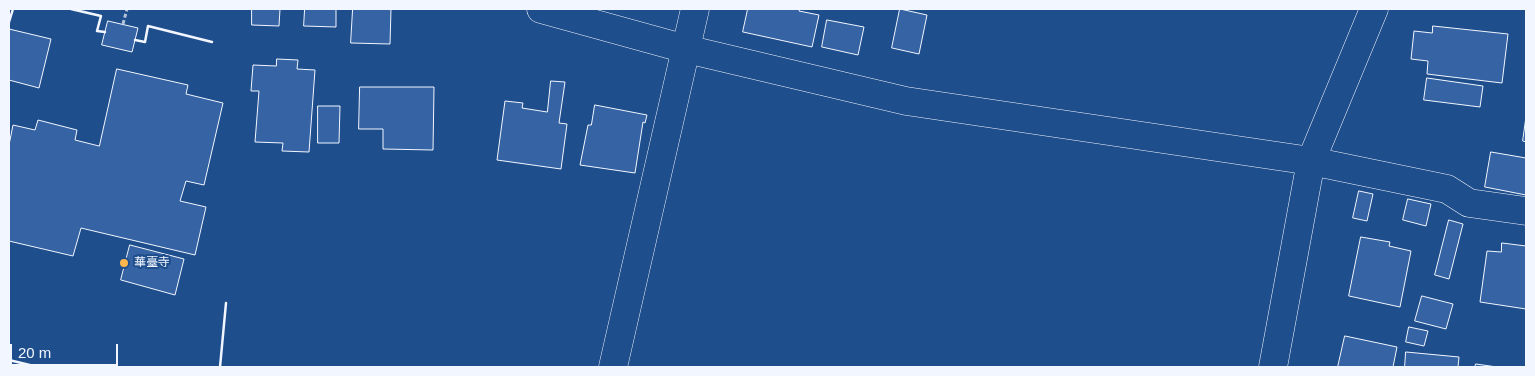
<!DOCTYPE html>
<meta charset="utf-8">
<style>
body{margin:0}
#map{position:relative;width:1535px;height:376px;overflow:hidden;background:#1f4e8c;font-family:Helvetica,sans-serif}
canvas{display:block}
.frame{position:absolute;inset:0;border:10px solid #f2f6ff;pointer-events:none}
.scale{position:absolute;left:10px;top:344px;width:108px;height:22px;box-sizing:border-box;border:2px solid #f2f6ff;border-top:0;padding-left:6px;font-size:15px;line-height:18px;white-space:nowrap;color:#f2f6ff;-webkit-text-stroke:4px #1f4e8c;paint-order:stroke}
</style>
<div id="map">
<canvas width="1535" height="376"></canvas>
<div class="frame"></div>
<div class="scale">20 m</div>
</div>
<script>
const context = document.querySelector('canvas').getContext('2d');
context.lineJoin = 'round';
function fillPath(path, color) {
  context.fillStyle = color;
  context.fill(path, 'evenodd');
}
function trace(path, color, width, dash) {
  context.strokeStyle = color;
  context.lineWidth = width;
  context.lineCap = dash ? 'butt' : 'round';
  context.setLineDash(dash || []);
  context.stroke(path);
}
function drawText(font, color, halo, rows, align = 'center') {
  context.font = font + ' Helvetica,"Noto Sans JP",sans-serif';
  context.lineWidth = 4;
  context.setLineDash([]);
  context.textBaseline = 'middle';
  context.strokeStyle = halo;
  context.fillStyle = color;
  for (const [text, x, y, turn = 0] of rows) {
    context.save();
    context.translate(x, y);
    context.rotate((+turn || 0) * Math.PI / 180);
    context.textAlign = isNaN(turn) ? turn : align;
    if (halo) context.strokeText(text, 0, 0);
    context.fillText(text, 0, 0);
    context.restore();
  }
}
const building = new Path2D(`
 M252,9H280L279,26L252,25Z
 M305,9H336V27L304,26Z
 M353,9H391L390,44L351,43Z
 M748,9H800L799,11L819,15L812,47L743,32Z
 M900,9L927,15L919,54L892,48Z
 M827,20L864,27L858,55L822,47Z
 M108,21L138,28L132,52L102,45Z
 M1433,26L1508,34L1502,83L1427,74L1428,61L1411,59L1414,31L1432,33Z
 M9,29L51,39L39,88L9,80Z
 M277,59L298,60L297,69L315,70L309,152L282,151L283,143L255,142L259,91H251L253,65L276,66Z
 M117,69L188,85L186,94L223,103L204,185L186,181L180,201L206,207L195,255L81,228L73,256L9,241V145L13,125L35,130L38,120L77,130L75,140L99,146Z
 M1427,78L1483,86L1480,107L1424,100Z
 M551,81L565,82L559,123L567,124L561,169L497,160L505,101L523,103L522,108L547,112Z
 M360,87H434L433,150L383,149V129H359Z
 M595,105L647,115L645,123L643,122L635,173L580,165L588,125H591Z
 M318,106H340L339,143H318Z
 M1526,117V142L1523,141Z
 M1491,152L1526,158V195L1485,187Z
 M1359,191L1373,194L1367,221L1353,218Z
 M1408,199L1431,204L1426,226L1403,220Z
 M1449,220L1463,224L1449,279L1435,275Z
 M1361,237L1390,242L1389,246L1411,251L1400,307L1349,296Z
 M1502,243L1526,246V309L1480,302L1487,251L1501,252Z
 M130,245L184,259L175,295L121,280Z
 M1422,296L1453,304L1446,329L1415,321Z
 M1409,327L1428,331L1424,346L1406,342Z
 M1345,336L1397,347L1393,367H1338Z
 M1406,352L1459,357L1458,367H1405Z
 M1476,364L1497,367H1475Z`);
fillPath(building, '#3563a3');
trace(building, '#f2f6ff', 1);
const minor = new Path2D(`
 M1311,161L1447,189L1469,203L1526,211
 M613,367L695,9
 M1273,367L1311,161L1374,9`);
const tertiary = new Path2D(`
 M541,9L686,49L906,101L1311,161`);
trace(minor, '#f2f6ff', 29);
trace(tertiary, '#f2f6ff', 29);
trace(new Path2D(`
 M123,24L127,9`), '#b3c4dc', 3, [4, 2.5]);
trace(minor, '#1f4e8c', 28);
trace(tertiary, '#1f4e8c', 28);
trace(new Path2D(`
 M71,9L101,16L97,31L105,32
 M9,22L13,9
 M135,40L145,42L148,26L212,42
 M9,360L38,367
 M220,367L226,303`), '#f2f6ff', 2.5);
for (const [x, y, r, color] of [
 [124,263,5,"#ffb74d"]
]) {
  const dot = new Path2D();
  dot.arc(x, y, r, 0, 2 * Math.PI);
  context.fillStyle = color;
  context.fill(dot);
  trace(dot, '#1f4e8c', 2);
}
drawText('12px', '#f2f6ff', '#1f4e8c', [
 ["華臺寺",134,263]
], 'left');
</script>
